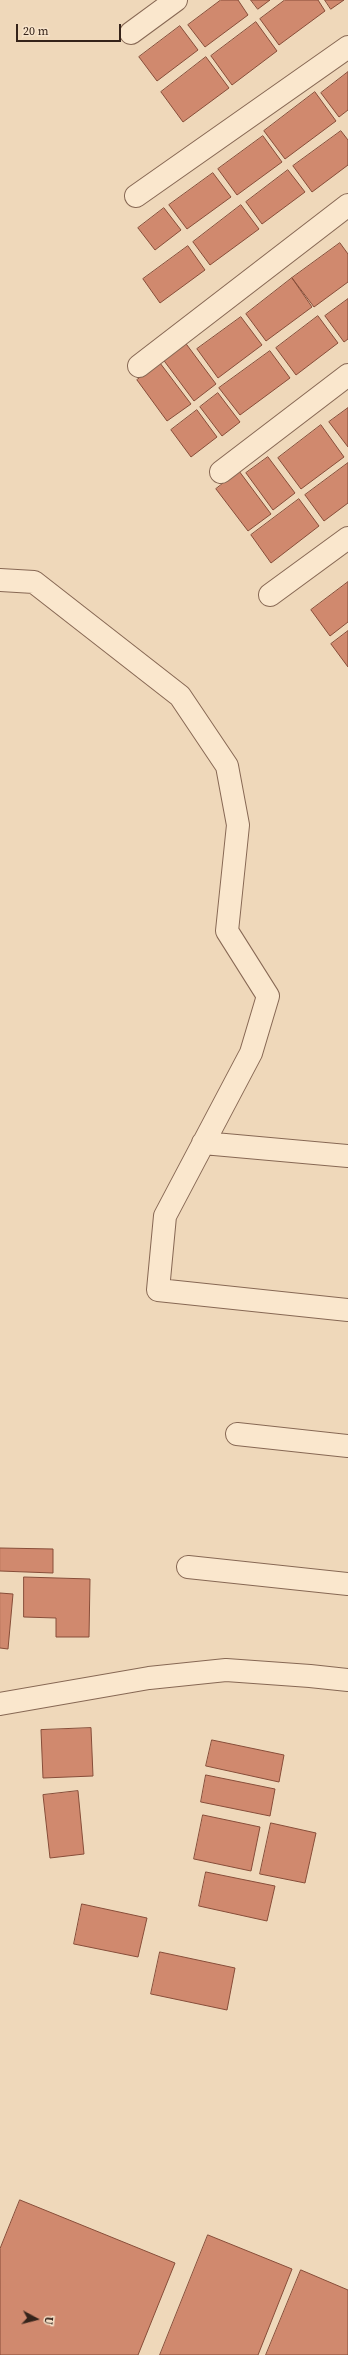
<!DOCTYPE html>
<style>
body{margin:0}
#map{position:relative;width:348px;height:2355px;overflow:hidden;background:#efd8ba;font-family:"Source Serif 4",serif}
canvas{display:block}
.north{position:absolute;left:16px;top:2299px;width:40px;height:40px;-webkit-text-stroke:3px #f7e3ca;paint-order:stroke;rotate:97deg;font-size:11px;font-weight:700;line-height:16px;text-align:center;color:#35231a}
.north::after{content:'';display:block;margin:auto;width:14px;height:18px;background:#35231a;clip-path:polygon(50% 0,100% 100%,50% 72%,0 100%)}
.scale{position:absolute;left:16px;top:24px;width:105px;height:18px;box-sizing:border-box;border:2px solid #35231a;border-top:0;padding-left:5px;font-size:12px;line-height:14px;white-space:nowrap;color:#35231a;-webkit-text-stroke:3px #f7e3ca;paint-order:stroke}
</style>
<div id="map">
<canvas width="348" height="2355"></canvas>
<div class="north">U</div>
<div class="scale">20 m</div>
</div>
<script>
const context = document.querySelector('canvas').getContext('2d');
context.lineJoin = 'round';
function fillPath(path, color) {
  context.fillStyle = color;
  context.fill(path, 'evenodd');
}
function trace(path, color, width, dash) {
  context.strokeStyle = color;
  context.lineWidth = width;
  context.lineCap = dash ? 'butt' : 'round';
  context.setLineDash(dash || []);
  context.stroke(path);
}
const building = new Path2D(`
 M221,0H238L248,15L205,47L188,25Z
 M251,0H270L258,9Z
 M285,0H318L325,11L279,45L260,19Z
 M325,0H344L331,9Z
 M256,22L277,51L232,85L211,56Z
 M180,26L198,50L157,81L139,57Z
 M206,57L229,88L183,122L161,92Z
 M348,72V110L339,117L321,93Z
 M315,92L336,121L285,159L264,131Z
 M341,131L348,140V165L312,192L293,166Z
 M263,136L282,162L237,195L218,169Z
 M288,170L305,192L262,224L246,202Z
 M213,173L231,197L187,229L169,205Z
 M241,205L259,229L210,265L193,242Z
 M164,208L181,230L155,250L138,228Z
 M340,243L348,254V282L314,307L292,278Z
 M188,246L205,270L160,303L143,279Z
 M292,278L312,307L266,341L246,314Z
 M348,299V339L344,342L325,316Z
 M318,316L338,343L296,375L276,348Z
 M241,317L262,345L218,378L197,349Z
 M184,341L216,384L194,401L162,358Z
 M270,351L290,378L240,415L219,388Z
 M160,363L191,404L167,421L137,380Z
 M218,393L240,422L222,436L200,407Z
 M348,408V447L329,422Z
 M197,410L217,437L191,457L171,430Z
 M321,425L344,457L301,489L278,458Z
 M268,457L295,493L273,510L246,473Z
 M348,463V503L324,521L305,495Z
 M239,471L271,514L248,531L216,489Z
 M299,499L319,526L271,563L251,535Z
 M348,582V622L330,636L311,610Z
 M348,631V667L331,644Z
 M0,1548L53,1549V1573L0,1571Z
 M24,1577L90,1579L89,1637H56V1618L24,1617Z
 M0,1593L13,1594L8,1649L0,1648Z
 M91,1728L93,1776L43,1778L41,1730Z
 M212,1740L284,1755L279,1782L206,1766Z
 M206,1775L275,1789L270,1816L201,1802Z
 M78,1791L84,1854L50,1858L43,1795Z
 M203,1815L260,1827L251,1871L194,1859Z
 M271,1823L316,1833L305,1883L260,1874Z
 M206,1872L275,1886L267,1921L199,1906Z
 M82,1904L147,1918L138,1957L74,1944Z
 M160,1952L235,1968L227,2010L151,1994Z
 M20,2200L175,2263L138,2355H0V2249Z
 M208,2235L292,2269L258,2355H160Z
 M301,2270L348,2290V2355H266Z`);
fillPath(building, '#d0896e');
trace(building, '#874d39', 1);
const minor = new Path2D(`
 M131,33L176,0
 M136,196L348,47
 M139,366L348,205
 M221,472L348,375
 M0,580L34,582L180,696L227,766L238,825L227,931L268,996L251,1053L165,1216L158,1290L348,1310
 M270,595L348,538
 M203,1143L348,1156
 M237,1434L348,1446
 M188,1567L348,1584
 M0,1704L149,1678L226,1670L310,1676L348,1680`);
trace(minor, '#876854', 24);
trace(minor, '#fae7cd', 22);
</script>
